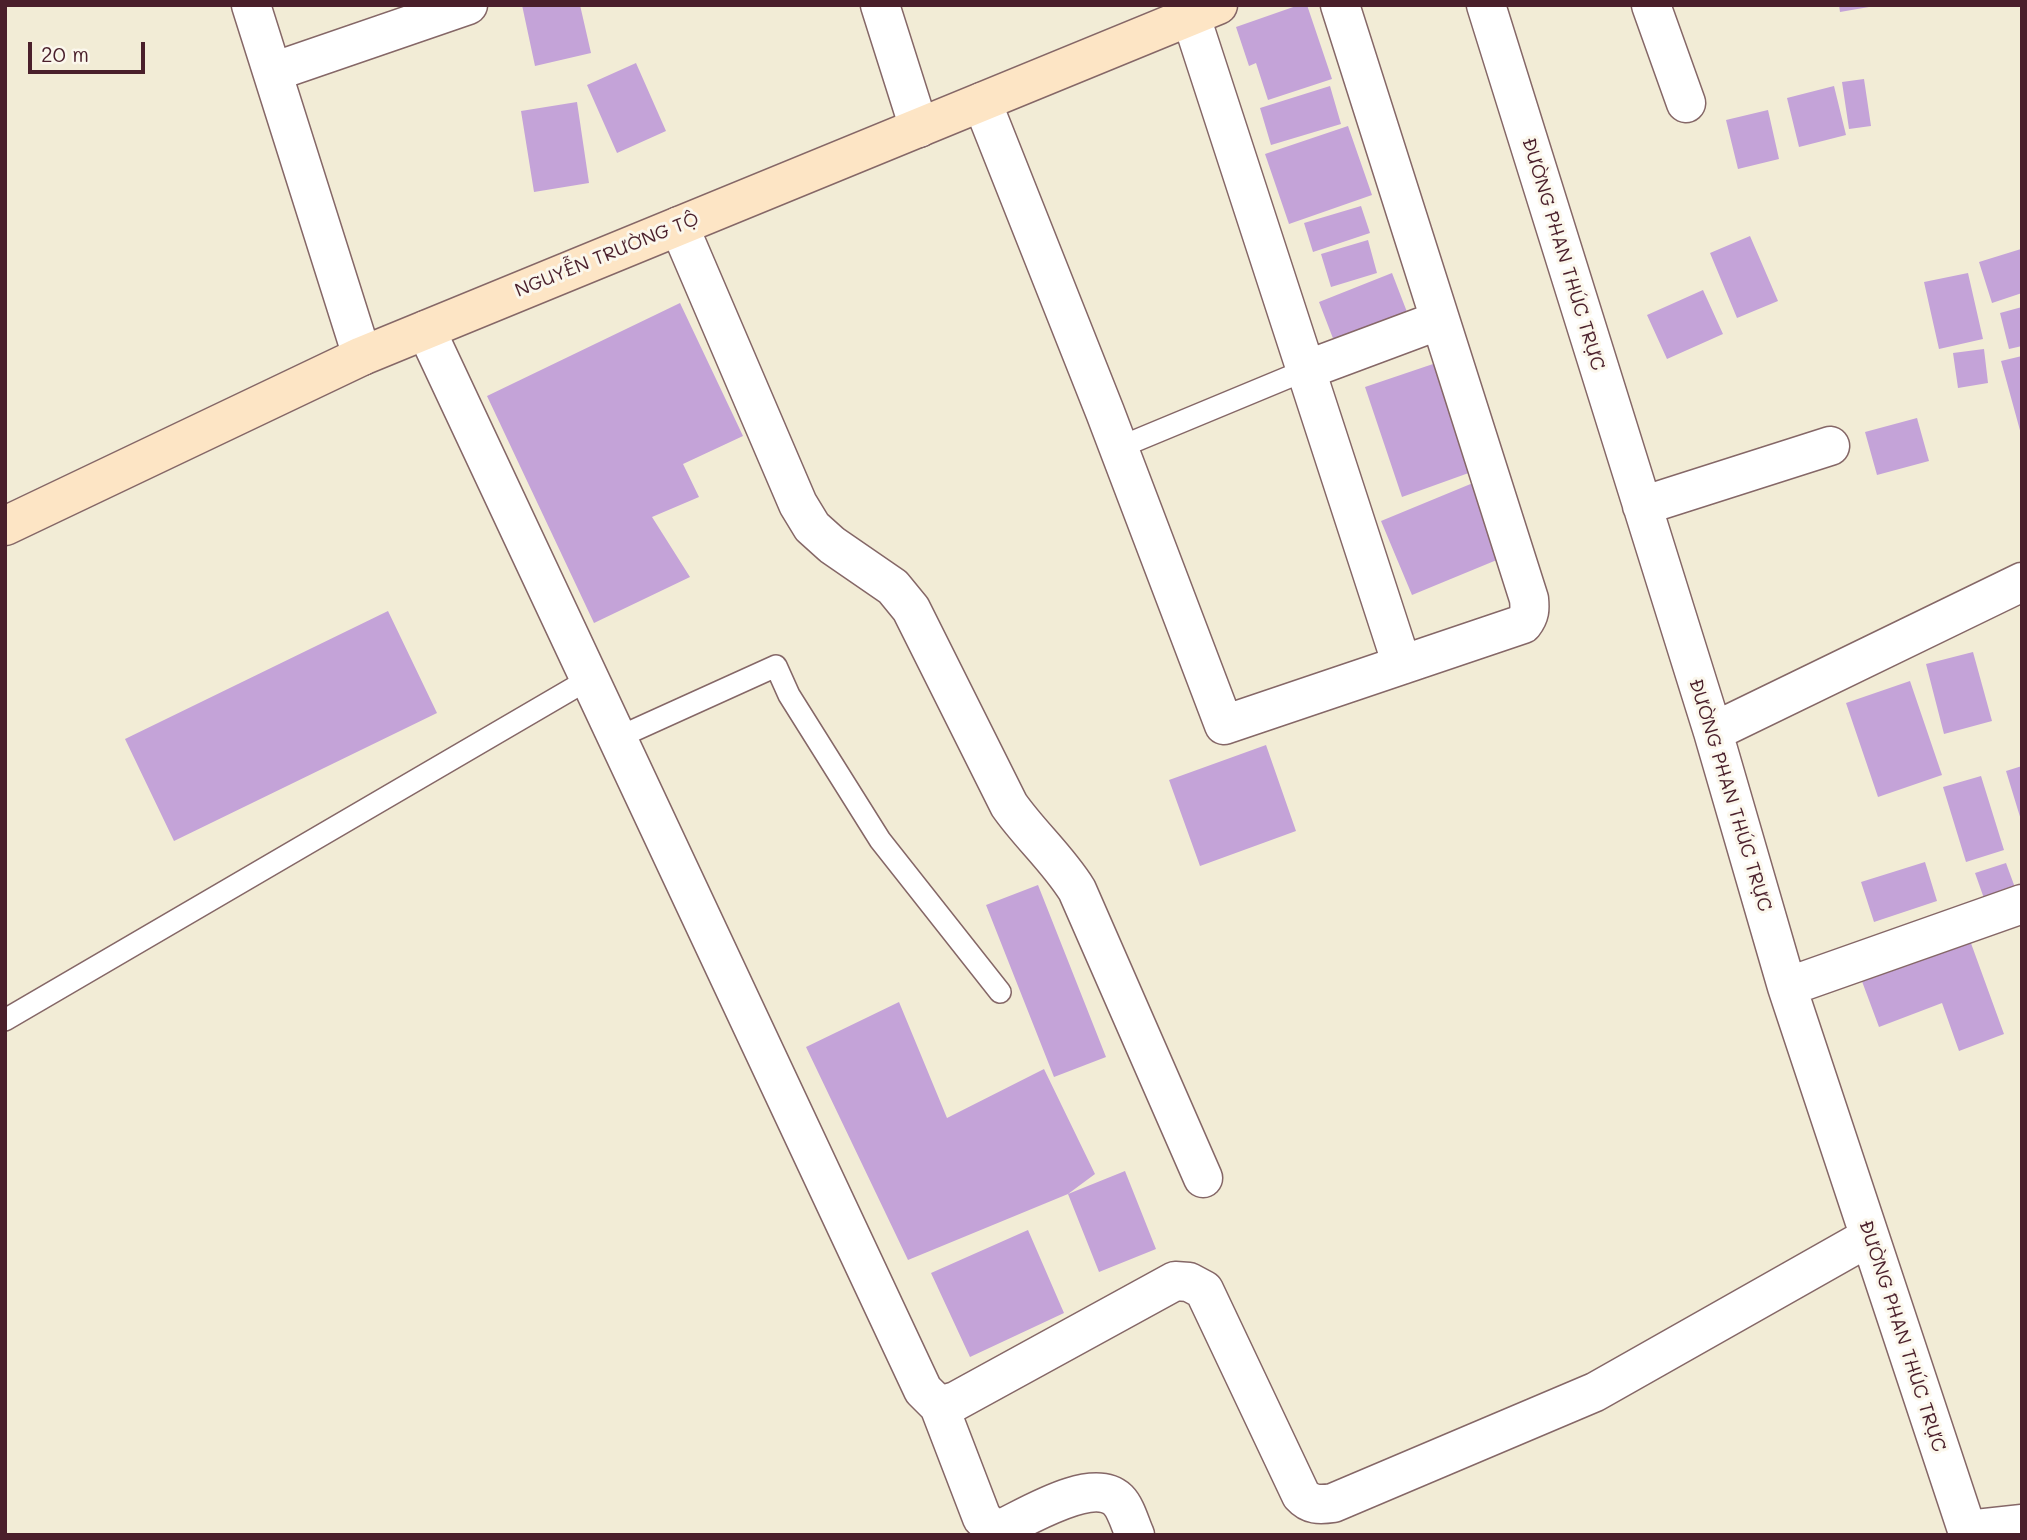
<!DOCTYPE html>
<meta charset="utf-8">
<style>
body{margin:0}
#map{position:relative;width:2027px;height:1540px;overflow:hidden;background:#f2ecd6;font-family:Mali,sans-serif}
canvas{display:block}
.frame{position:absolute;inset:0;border:7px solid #4a1f2b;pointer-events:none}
.scale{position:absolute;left:28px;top:42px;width:117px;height:32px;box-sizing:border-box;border:4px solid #4a1f2b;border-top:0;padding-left:9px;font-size:21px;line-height:24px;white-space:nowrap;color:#4a1f2b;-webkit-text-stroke:5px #fbf7ec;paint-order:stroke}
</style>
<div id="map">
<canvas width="2027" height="1540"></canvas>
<div class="frame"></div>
<div class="scale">20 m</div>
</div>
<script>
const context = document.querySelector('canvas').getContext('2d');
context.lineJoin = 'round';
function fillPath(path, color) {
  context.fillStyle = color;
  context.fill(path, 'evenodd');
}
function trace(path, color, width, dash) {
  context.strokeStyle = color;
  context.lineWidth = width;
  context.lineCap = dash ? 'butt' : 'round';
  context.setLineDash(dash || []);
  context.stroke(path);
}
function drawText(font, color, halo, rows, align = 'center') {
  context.font = font + ' Mali,sans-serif';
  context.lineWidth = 6;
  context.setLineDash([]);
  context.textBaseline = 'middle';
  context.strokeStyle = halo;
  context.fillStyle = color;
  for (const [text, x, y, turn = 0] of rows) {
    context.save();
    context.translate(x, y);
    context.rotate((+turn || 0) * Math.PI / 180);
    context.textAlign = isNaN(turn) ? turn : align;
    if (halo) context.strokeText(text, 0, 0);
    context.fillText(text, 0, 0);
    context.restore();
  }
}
fillPath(new Path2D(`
 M522,5H580L591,53L535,66Z
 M1299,5H1307L1332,79L1268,100L1256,63L1249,66L1236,27Z
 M1839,5H1869V7L1840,12Z
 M636,63L666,131L617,153L587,85Z
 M1864,79L1871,126L1849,129L1842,82Z
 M1330,86L1341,124L1271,145L1260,108Z
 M1834,86L1846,135L1799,147L1787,98Z
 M577,102L589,183L534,192L521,111Z
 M1768,110L1779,159L1738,169L1726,120Z
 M1348,126L1372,195L1289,224L1265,154Z
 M1361,206L1370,233L1313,252L1304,223Z
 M1750,236L1778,301L1737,318L1710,253Z
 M1368,240L1377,273L1331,287L1321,254Z
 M2021,249L2022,293L1992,303L1979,262Z
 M1392,273L1407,312L1334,341L1319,302Z
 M1968,273L1983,339L1939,349L1924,282Z
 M1703,290L1723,334L1667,359L1647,315Z
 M680,303L743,436L683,464L699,497L652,517L690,577L594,623L487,396Z
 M2022,307V346L2009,349L2000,313Z
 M1984,349L1988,383L1958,388L1953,353Z
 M2022,356V434H2021L2001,361Z
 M1436,363L1477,470L1402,497L1365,387Z
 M1917,418L1929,461L1877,475L1865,432Z
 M1473,483L1504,557L1412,595L1381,521Z
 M388,611L437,713L174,841L125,739Z
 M1973,652L1992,721L1944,734L1926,664Z
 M1910,681L1942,775L1878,797L1846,703Z
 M1266,745L1296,831L1200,866L1169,780Z
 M2022,766V820H2021L2006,771Z
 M1981,776L2004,850L1966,862L1943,787Z
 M1925,862L1937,901L1874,922L1861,882Z
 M2006,863L2017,893L1986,904L1975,873Z
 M1038,885L1106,1057L1054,1077L986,905Z
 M1968,935L2004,1034L1959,1051L1942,1003L1879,1027L1860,976Z
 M899,1002L947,1118L1044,1069L1095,1174L1068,1194L908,1260L806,1047Z
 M1125,1171L1156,1249L1099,1272L1068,1194Z
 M1028,1230L1064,1313L970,1357L931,1273Z`), '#c4a3d8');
const service = new Path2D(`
 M1118,448L1306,370
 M617,738L776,666L789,695L880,840L1000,992
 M5,1020L589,679`);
const minor = new Path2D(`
 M251,5L362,356
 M880,5L919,128
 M1486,5L1713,732L1787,987L1967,1530L2022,1524
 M1651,5L1686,103
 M1191,17L1402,665
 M273,72L468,5
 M982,102L1105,412L1224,725L1523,624C1530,615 1530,609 1529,599L1340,5
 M679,226L798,504L812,527L832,545L893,587L911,609L1009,805C1030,835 1057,858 1077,890L1203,1178
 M426,330L923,1390L939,1406L956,1401L1175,1281L1189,1282L1204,1290L1301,1495C1310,1505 1319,1505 1333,1503L1595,1392L1869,1237
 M1306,370L1440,320
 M1642,506L1830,446
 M1713,732L2022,582
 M1787,987L2022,904
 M939,1406L982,1518L992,1527L1001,1529C1027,1517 1092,1476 1118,1500C1126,1508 1130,1524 1135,1535`);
const secondary = new Path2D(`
 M5,526L362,356L1218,5`);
trace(service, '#856767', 24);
trace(minor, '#856767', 41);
trace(secondary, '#856767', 41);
trace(service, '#fff', 21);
trace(minor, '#fff', 38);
trace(secondary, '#fde5c5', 38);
drawText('19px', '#4a1f2b', '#fbf7ec', [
 ["ĐƯỜNG PHAN THÚC TRỰC",1563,254,73],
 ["NGUYỄN TRƯỜNG TỘ",607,255,-22],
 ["ĐƯỜNG PHAN THÚC TRỰC",1730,795,73],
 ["ĐƯỜNG PHAN THÚC TRỰC",1902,1336,72]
]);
</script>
